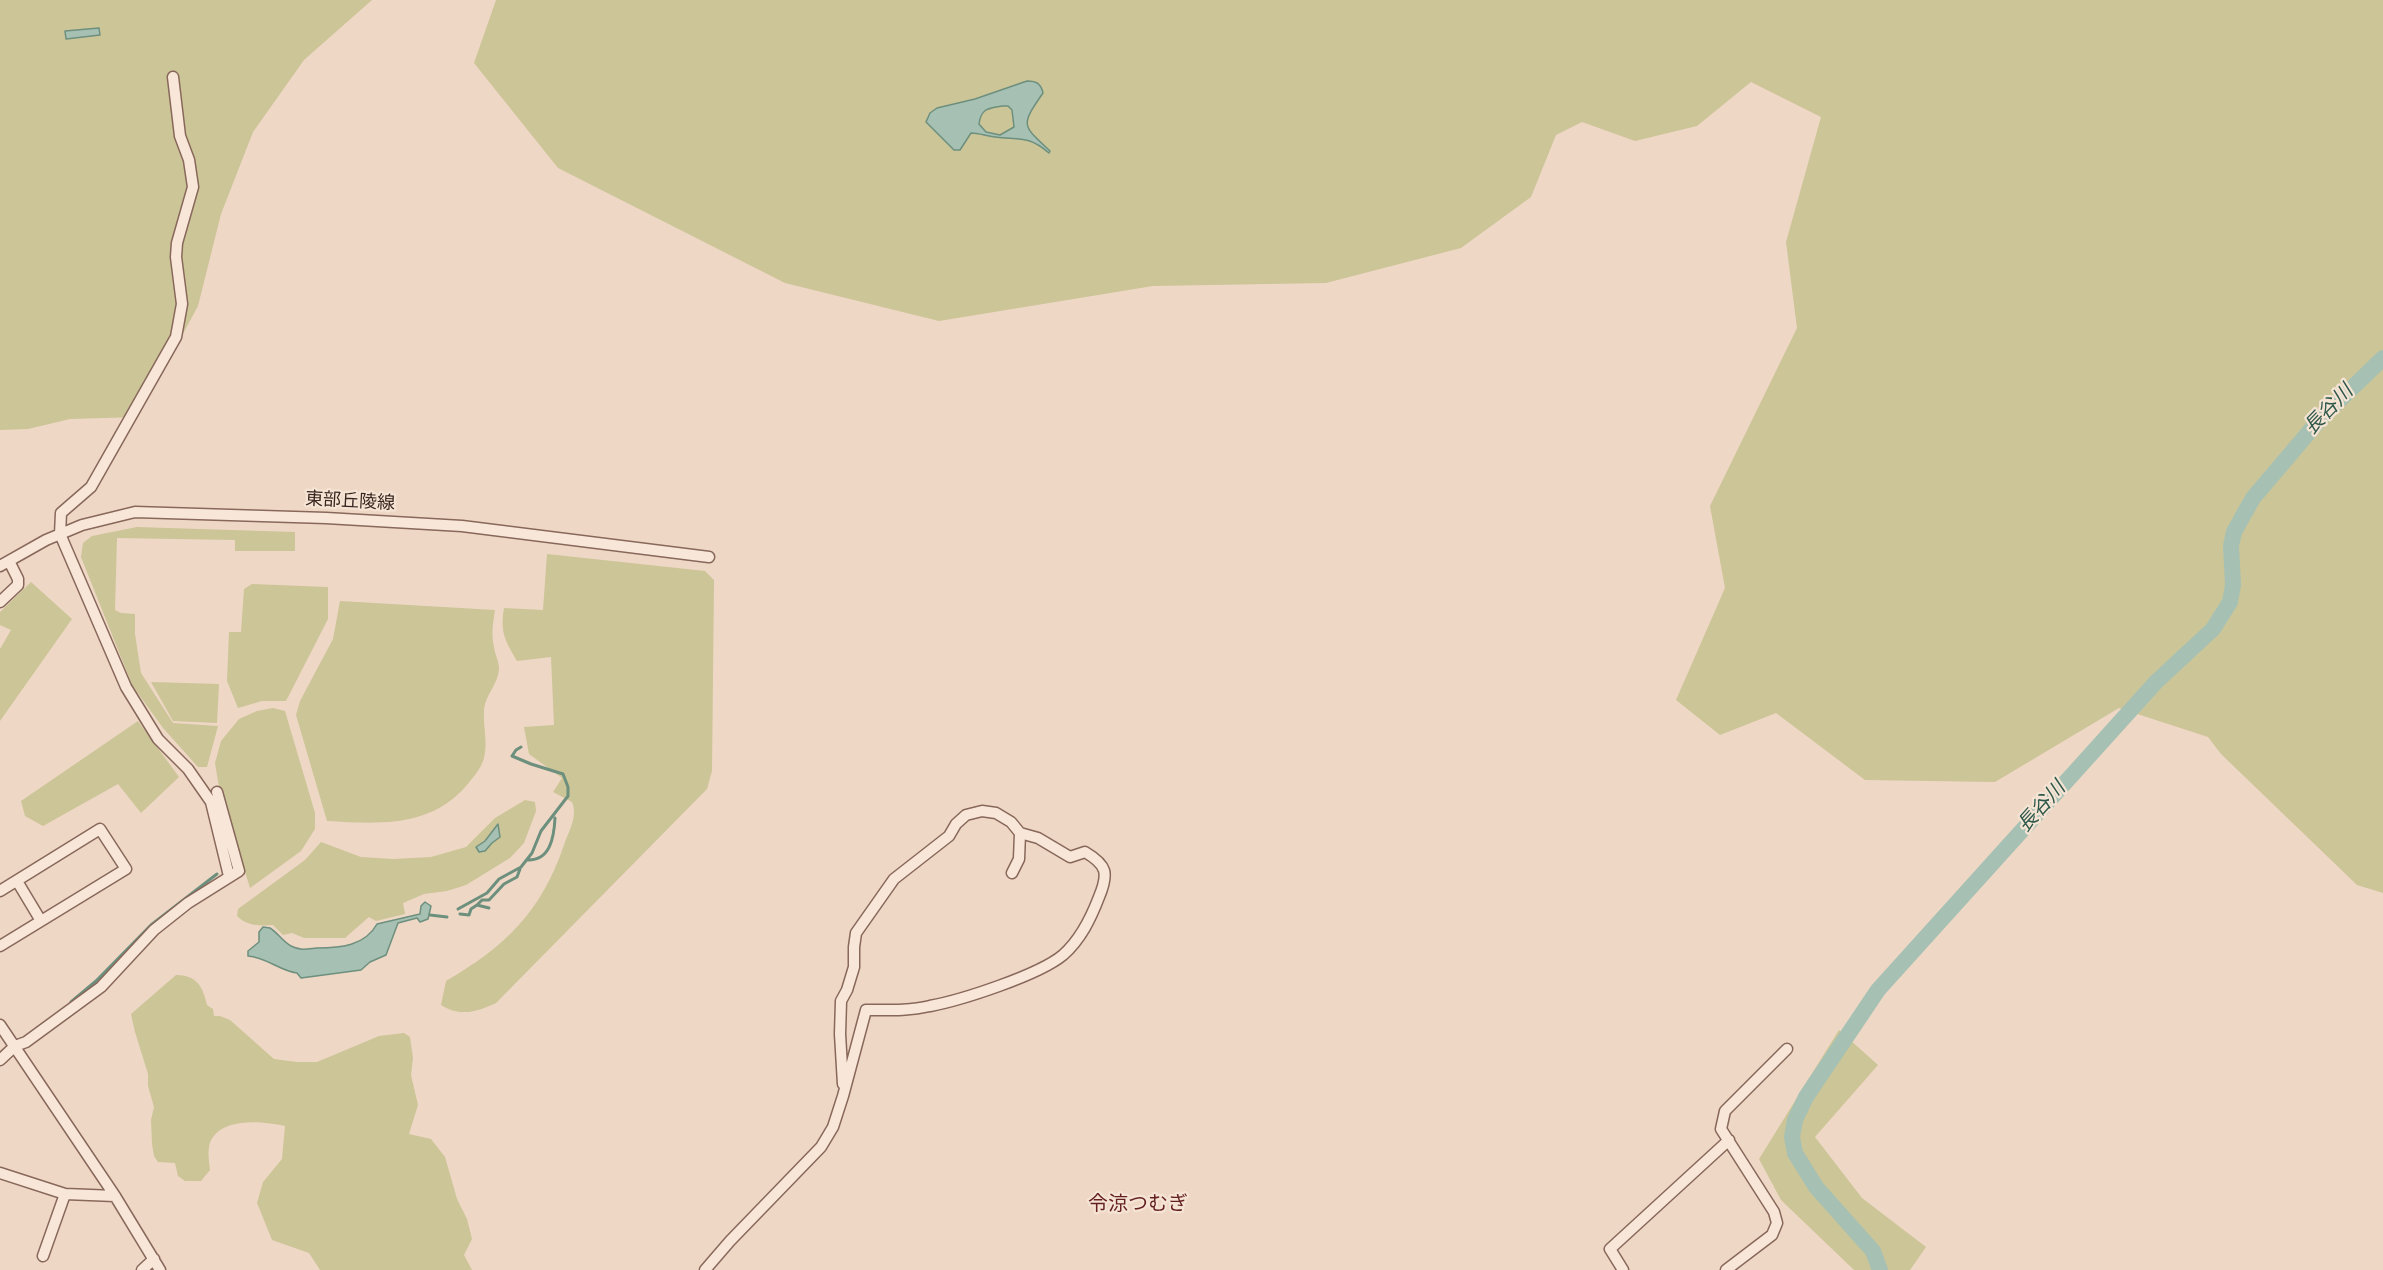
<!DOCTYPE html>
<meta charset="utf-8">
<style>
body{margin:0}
canvas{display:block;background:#eed7c4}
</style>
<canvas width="2383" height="1270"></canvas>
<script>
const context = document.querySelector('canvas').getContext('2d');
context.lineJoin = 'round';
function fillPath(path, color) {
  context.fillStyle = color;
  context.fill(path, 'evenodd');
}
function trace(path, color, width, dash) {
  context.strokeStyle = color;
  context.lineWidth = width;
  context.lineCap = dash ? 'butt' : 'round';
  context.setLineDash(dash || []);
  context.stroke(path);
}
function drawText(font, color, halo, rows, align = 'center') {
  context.font = font + ' Spectral,"Noto Sans JP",serif';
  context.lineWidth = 4.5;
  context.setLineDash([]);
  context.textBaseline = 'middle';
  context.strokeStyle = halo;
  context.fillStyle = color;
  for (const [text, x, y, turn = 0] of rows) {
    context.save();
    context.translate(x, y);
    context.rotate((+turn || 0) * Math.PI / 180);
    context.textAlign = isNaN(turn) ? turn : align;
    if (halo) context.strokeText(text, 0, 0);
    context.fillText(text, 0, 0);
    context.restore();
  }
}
fillPath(new Path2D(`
 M0,0H372L304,60L253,132L221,214L198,306L138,417L70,419L28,429L0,430Z
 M496,0H2383V893L2357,885L2221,754L2208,737L2119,708L1995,782L1865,780L1776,713L1720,735L1676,700L1725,588L1710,506L1797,328L1786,242L1821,117L1751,82L1697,126L1635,141L1582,122L1556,135L1531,197L1461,248L1326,283L1153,286L939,321L785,283L558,168L474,63Z
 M137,527L295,532V551H235V540L117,538L115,610L121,613L135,614V634L141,673L173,723L218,726L207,767H198L163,728L132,685L81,557L83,543L92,536Z
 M547,554L705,571L714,580L712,771L707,789L496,1003C477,1012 460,1017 441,1005L446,981C506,946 541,912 564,845C569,830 578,817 572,802L553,792L562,778L529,754L524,727L554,725L551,657L517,661C505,640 500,633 504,608L543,610Z
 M31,582L72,619L0,721V649L11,630L0,625V612Z
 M252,584L328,587V619L286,701H262L238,708L227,681L229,632H241L244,589Z
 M340,601L495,610C493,623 491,634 494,647C495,655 499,661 499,669C498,685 484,696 484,712C483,727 488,742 484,758C481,769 474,776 467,785C431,828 378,824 327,821L296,715L300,701L333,639Z
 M151,682L219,684L217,723L173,721Z
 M273,708L285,711L315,813V829L301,851L250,888L219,787L215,763L221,741L239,719L257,711Z
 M138,721L179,777L141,813L118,784L43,826L25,816L21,801Z
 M525,800L535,802L536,811L524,843L510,858L466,885L447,891L424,894L403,903L405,914L376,921L369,917L345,938H304L292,933L283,935L273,925C259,926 247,926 237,916L238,909L305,860L321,842L361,857L393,859L431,857L466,847L495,818Z
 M176,975C197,975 203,987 207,1005L213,1009L214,1016H220L230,1020L274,1059L297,1062H317L379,1036L404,1033L410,1037L413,1058L411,1075L418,1105L409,1134L431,1139L445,1157L457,1199L467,1219L472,1239L464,1255L472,1270H320L309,1253L272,1240L257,1203L263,1182L282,1159L285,1126C265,1122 228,1117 213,1137C206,1146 209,1160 210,1170L201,1181H185L178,1176L175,1163L158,1162L154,1156L152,1144L151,1120L154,1107L148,1086V1074L135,1032L131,1014Z
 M1839,1030L1878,1065L1815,1137L1862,1198L1926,1247L1910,1270H1854L1781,1200L1759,1159Z`), '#ccc598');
const water = new Path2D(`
 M99,28L100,35L66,39L65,31Z
 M1027,81C1037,81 1041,84 1043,93C1020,126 1022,125 1050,151L1049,153C1028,135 1019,140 995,137C986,136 979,133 971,133L960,150H954L926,122L930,113L937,108L975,99ZM1002,106H1008L1012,110L1014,127L1000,135L986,132L979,124C981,108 989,108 1002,106Z
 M498,824L500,837L492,843L485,851L479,852L476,847L485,841Z
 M425,902L431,906L428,919L420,922L417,918L398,923L386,955L370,962L361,970L301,978L297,973C280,971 266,957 248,956V951L259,942V932L263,927L270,928C278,933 282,941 291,946C301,951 307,949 317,948C340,948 365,946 377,924L420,914L421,906Z`);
fillPath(water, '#a6c1b3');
trace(water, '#6d8f7e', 1.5);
trace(new Path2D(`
 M527,860C550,861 554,838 555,818
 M477,905L482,900H489L504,884L517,877L520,869
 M458,909L487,893L499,879L521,867L532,853L541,831L568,796V787L563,774L531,764L512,756L516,750L521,747
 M460,914L469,915L471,909L477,905L489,908
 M430,915L447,917
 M71,1002L96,981L151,925L217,874`), '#6d8f7e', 3);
trace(new Path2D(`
 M1880,1270L1873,1251L1816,1187L1795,1153L1792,1137L1795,1120L1806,1097L1878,990L2156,682L2213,629L2230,602L2233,585L2231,546L2234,532L2253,498L2321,418L2383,358`), '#a6c1b3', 16);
const minor = new Path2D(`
 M173,77L180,136L189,160L193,187L177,243L176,257L182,304L176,337L91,487L61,513L60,534L126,687L158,739L188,769L211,802L229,876
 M0,566L46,540L82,525L135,512L326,518L462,526L709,557
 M0,602L18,585V579L9,561
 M17,881L41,921
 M0,891L100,829L126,869L0,946
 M0,1025L115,1196L160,1270
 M0,1060L15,1046L26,1042L101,987L154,930L188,903L239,871L217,792
 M843,1084L840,1034L841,1001L847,990L854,967V947L856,933L894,879L949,836L956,824L966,815L982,811L996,813L1011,822L1020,833L1019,859L1012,873
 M0,1173L65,1194L115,1196
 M43,1256L65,1194
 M142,1270L154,1259
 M705,1270L730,1241L821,1147L833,1127L843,1096L866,1010C887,1010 909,1011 930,1006C962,1000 1039,975 1063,955C1081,939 1091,918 1099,897C1109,873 1107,865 1085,852L1070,857L1038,838L1020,833
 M1623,1270L1610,1249L1729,1140
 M1726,1270L1772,1235L1777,1223L1774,1212L1721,1129L1725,1111L1787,1049`);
trace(minor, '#88685b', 13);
trace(minor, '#f8e7d8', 10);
drawText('18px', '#38251f', '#f5e4d4', [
 ["東部丘陵線",350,503,3]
]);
drawText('italic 20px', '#2e584b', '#f5e4d4', [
 ["長谷川",2330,411,-46],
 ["長谷川",2043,808,-48]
]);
drawText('20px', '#641f21', '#f5e4d4', [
 ["令涼つむぎ",1138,1206]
]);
</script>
